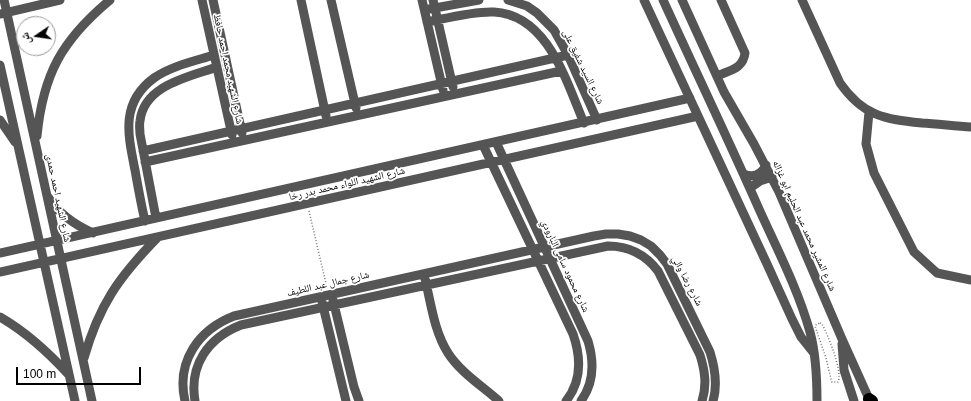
<!DOCTYPE html>
<meta charset="utf-8">
<style>
body{margin:0}
#map{position:relative;width:971px;height:401px;overflow:hidden;background:#fff;font-family:Helvetica,"Noto Naskh Arabic",sans-serif}
canvas{display:block}
.north{position:absolute;left:16px;top:16px;width:40px;height:40px;box-sizing:border-box;background:#fff;border:1px solid #999;border-radius:50%;rotate:257deg;font-size:11px;font-weight:700;line-height:16px;text-align:center;color:#000}
.north::after{content:'';display:block;margin:auto;width:14px;height:18px;background:#000;clip-path:polygon(50% 0,100% 100%,50% 72%,0 100%)}
.scale{position:absolute;left:16px;top:367px;width:125px;height:18px;box-sizing:border-box;border:2px solid #000;border-top:0;padding-left:5px;font-size:12px;line-height:14px;white-space:nowrap;color:#000;-webkit-text-stroke:3px #fff;paint-order:stroke}
</style>
<div id="map">
<canvas width="971" height="401"></canvas>
<div class="north">ش</div>
<div class="scale">100 m</div>
</div>
<script>
const context = document.querySelector('canvas').getContext('2d');
context.lineJoin = 'round';
function trace(path, color, width, dash) {
  context.strokeStyle = color;
  context.lineWidth = width;
  context.lineCap = dash ? 'butt' : 'round';
  context.setLineDash(dash || []);
  context.stroke(path);
}
function drawText(font, color, halo, rows, align = 'center') {
  context.font = font + ' Helvetica,"Noto Naskh Arabic",sans-serif';
  context.lineWidth = 3.5;
  context.setLineDash([]);
  context.textBaseline = 'middle';
  context.strokeStyle = halo;
  context.fillStyle = color;
  for (const [text, x, y, turn = 0] of rows) {
    context.save();
    context.translate(x, y);
    context.rotate((+turn || 0) * Math.PI / 180);
    context.textAlign = isNaN(turn) ? turn : align;
    if (halo) context.strokeText(text, 0, 0);
    context.fillText(text, 0, 0);
    context.restore();
  }
}
trace(new Path2D(`
 M309,211L327,288
 M820,323L822,324C828,335 843,372 838,382H832L831,379L826,358L816,329L815,326L817,324Z`), '#777', 1.5, [1, 2]);
trace(new Path2D(`
 M4,0L92,401
 M202,0L232,135
 M213,0L242,133
 M301,0L326,116
 M331,0L356,108
 M422,0L443,90
 M433,0L453,87
 M508,0L527,6L537,13L554,30L568,55L597,120
 M644,0L767,264L792,319L801,337L813,352
 M663,0C695,70 728,139 759,209C777,249 798,289 810,332C816,354 817,378 817,401
 M682,0L724,92L754,144L779,192L842,339L870,401
 M802,0L840,83C863,116 884,119 922,123C938,124 955,126 971,127
 M429,9L479,0
 M0,14L60,0
 M427,22C447,18 474,11 494,12C548,15 566,81 584,123
 M0,65L75,401
 M717,76C730,70 743,69 745,53L721,0
 M869,112L866,144L874,173L914,252L937,273L971,280
 M0,120L15,142
 M37,136C43,74 62,40 110,0
 M496,142L588,341C594,361 594,383 581,401
 M483,145L573,334C581,357 582,381 566,401
 M143,151L568,55
 M145,162L561,71
 M744,174C753,178 761,175 766,165
 M750,188L760,181L772,177
 M48,197C59,214 75,225 93,233
 M156,218L140,134C140,130 139,125 140,121C144,85 189,77 217,67
 M145,221C141,204 138,187 135,170C128,135 120,103 154,78C171,66 195,61 214,55
 M0,253L690,98
 M0,272L698,116
 M425,279C431,303 434,331 448,353C460,372 482,386 499,401
 M333,300L354,387L359,401
 M322,302L346,401
 M0,317C26,332 48,352 69,375
 M842,344L844,370L854,401
 M84,358C99,305 119,277 157,238
 M185,401C176,362 198,330 234,316L594,236L606,234H618L630,236L641,240L651,246L660,255L667,264L710,352C715,368 718,384 713,401
 M195,401C189,365 208,338 241,325L608,246C629,246 645,254 658,271L700,355C705,371 707,385 702,401`), '#555', 9);
trace(new Path2D(`
 M869,399L872,401`), '#000', 12);
drawText('10px', '#000', '#fff', [
 ["شارع السيد شفيق على",583,67,64],
 ["شارع الشهيد محمد احمد حافظ",228,69,78],
 ["شارع الشهيد اللواء محمد بدر رخا",347,184,-13],
 ["شارع الشهيد احمد حمدى",58,198,78],
 ["شارع المشير محمد عبد الحليم ابو غزاله",804,226,66],
 ["شارع محمود سامى البارودي",565,266,65],
 ["شارع رضا والي",687,281,62],
 ["شارع جمال عبد اللطيف",328,284,-13]
]);
</script>
